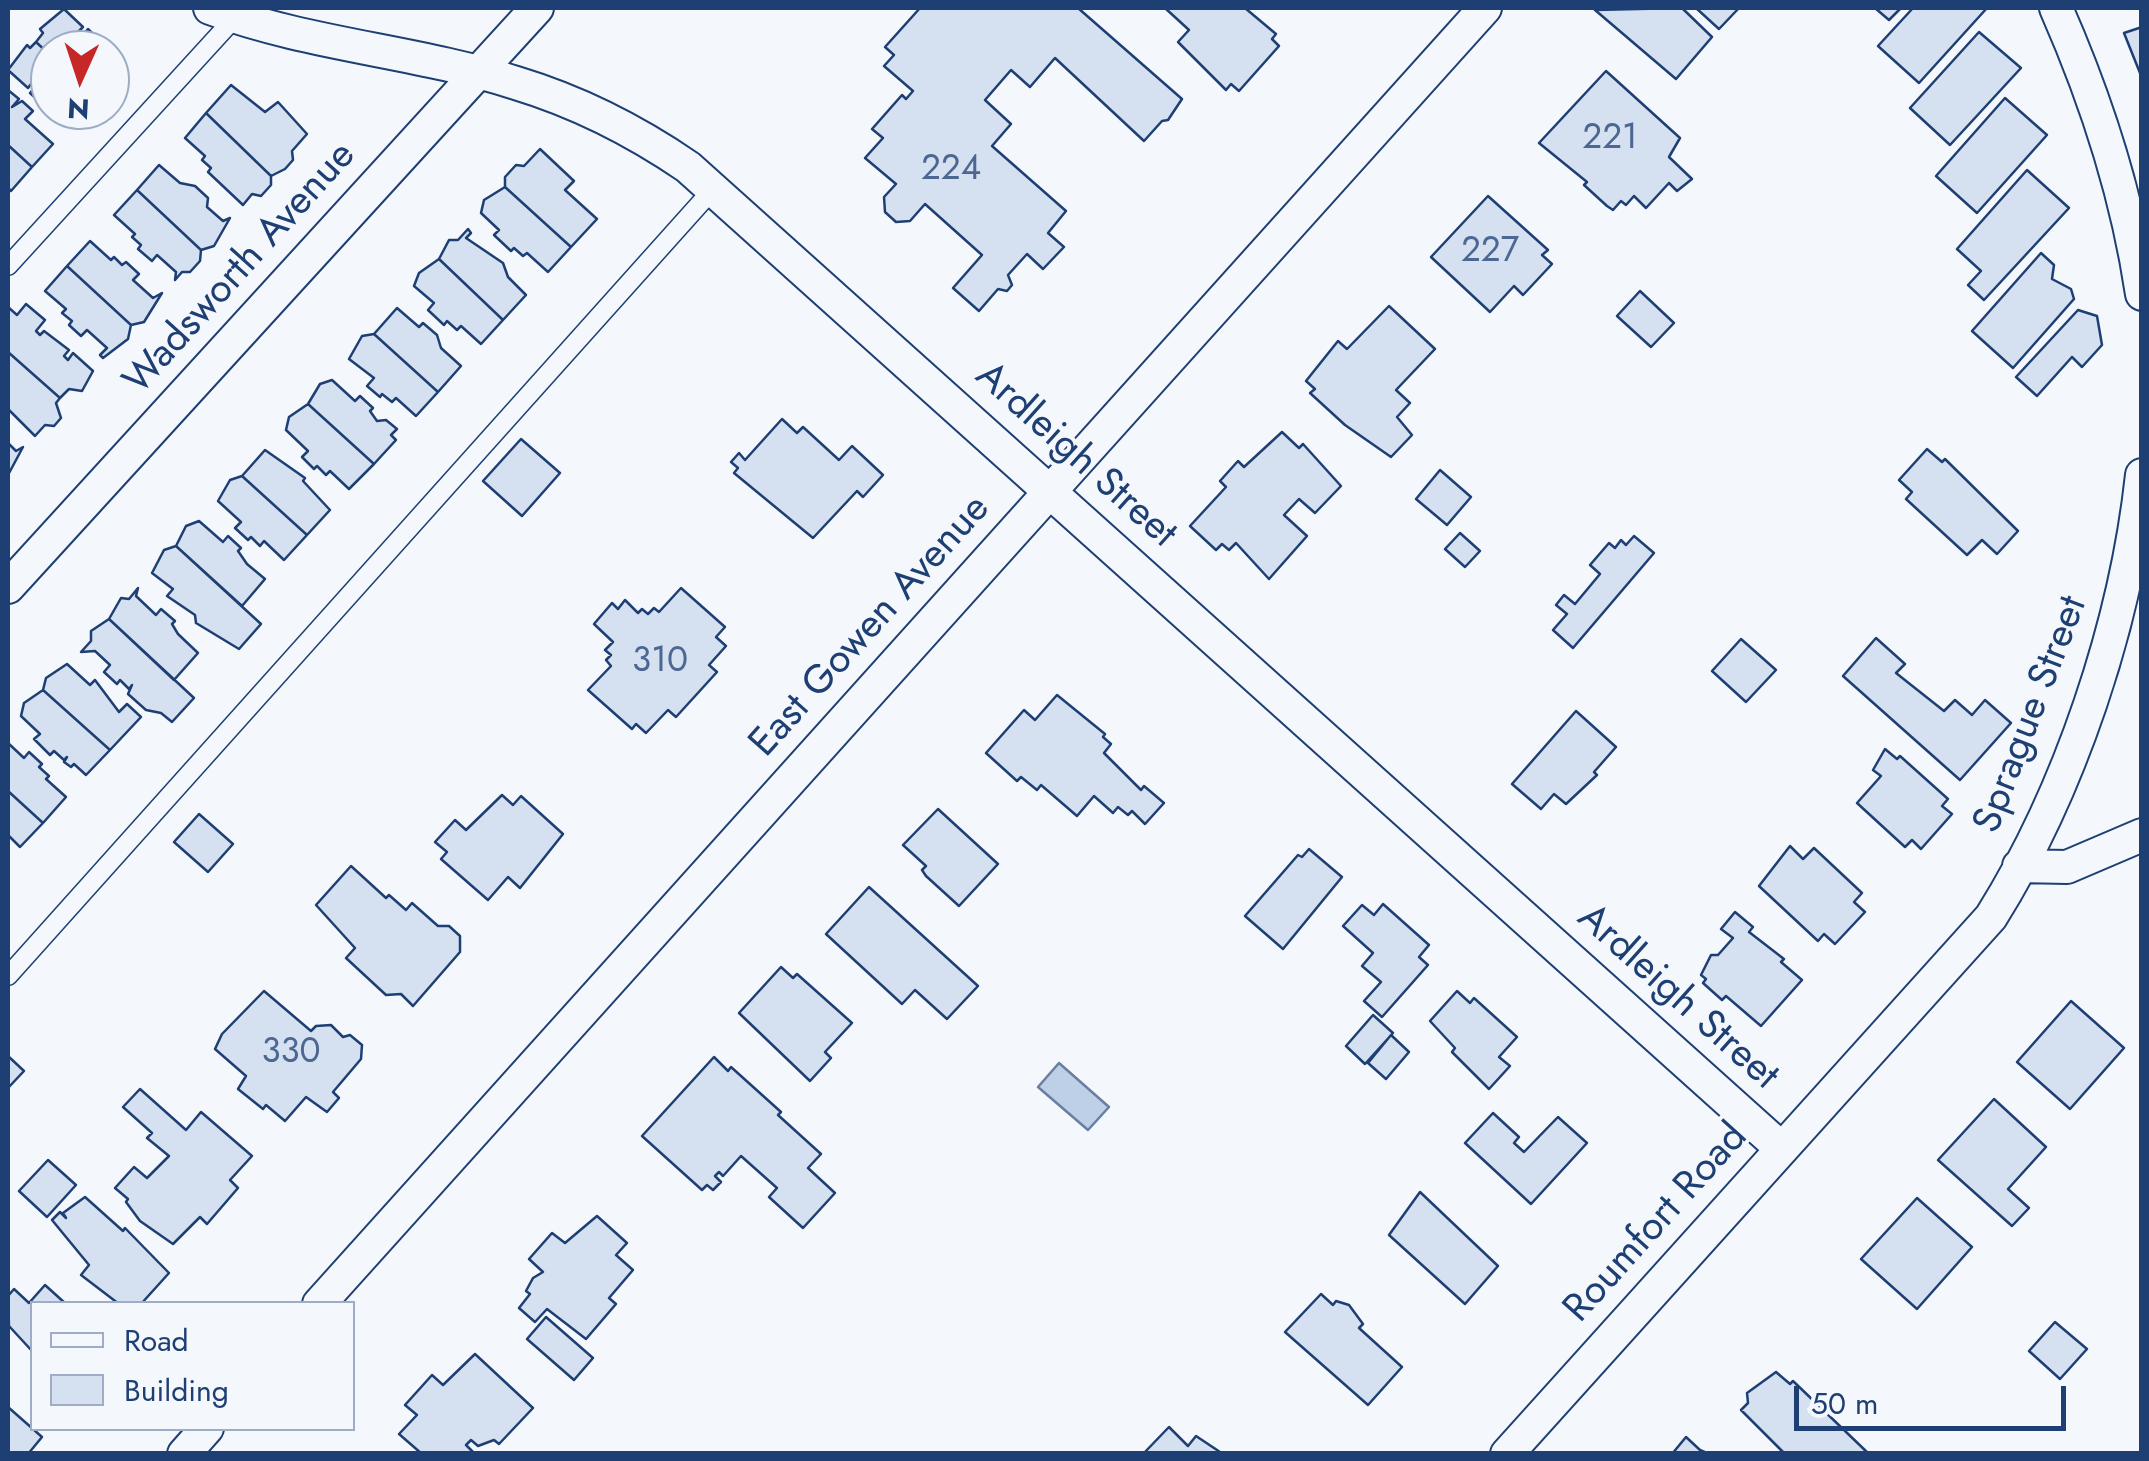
<!DOCTYPE html>
<style>
body{margin:0}
#map{position:relative;width:2149px;height:1461px;overflow:hidden;background:#f4f7fb;font-family:Jost,sans-serif}
canvas{display:block}
.frame{position:absolute;inset:0;border:10px solid #1d3f73;pointer-events:none}
.legend{position:absolute;left:30px;top:1301px;width:325px;height:130px;box-sizing:border-box;background:#f4f7fb;border:2px solid #9eadc5;margin:0;padding:12px 18px;list-style:none;font-size:30px;color:#1d3f73}
.legend li{display:flex;align-items:center;gap:20px;height:50px}
.legend b{width:50px;border:2px solid #9eadc5}
.north{position:absolute;left:30px;top:30px;width:100px;height:100px;box-sizing:border-box;background:#f4f7fb;border:2px solid #9eadc5;border-radius:50%;rotate:183deg;font-size:28px;font-weight:700;line-height:40px;text-align:center;color:#1d3f73}
.north::after{content:'';display:block;margin:auto;width:35px;height:45px;background:#c62828;clip-path:polygon(50% 0,100% 100%,50% 72%,0 100%)}
.scale{position:absolute;left:1794px;top:1386px;width:272px;height:45px;box-sizing:border-box;border:5px solid #1d3f73;border-top:0;padding-left:12px;font-size:30px;line-height:35px;white-space:nowrap;color:#1d3f73;-webkit-text-stroke:8px #f4f7fb;paint-order:stroke}
</style>
<div id="map">
<canvas width="2149" height="1461"></canvas>
<div class="frame"></div>
<ul class="legend">
<li><b style="height:12px;background:#f4f7fb"></b>Road</li>
<li><b style="height:28px;background:#d5e0f0"></b>Building</li>
</ul>
<div class="north">N</div>
<div class="scale">50 m</div>
</div>
<script>
const context = document.querySelector('canvas').getContext('2d');
context.lineJoin = 'round';
function fillPath(path, color) {
  context.fillStyle = color;
  context.fill(path, 'evenodd');
}
function trace(path, color, width, dash) {
  context.strokeStyle = color;
  context.lineWidth = width;
  context.lineCap = dash ? 'butt' : 'round';
  context.setLineDash(dash || []);
  context.stroke(path);
}
function drawText(font, color, halo, rows, align = 'center') {
  context.font = font + ' Jost,sans-serif';
  context.lineWidth = 8;
  context.setLineDash([]);
  context.textBaseline = 'middle';
  context.strokeStyle = halo;
  context.fillStyle = color;
  for (const [text, x, y, turn = 0] of rows) {
    context.save();
    context.translate(x, y);
    context.rotate((+turn || 0) * Math.PI / 180);
    context.textAlign = isNaN(turn) ? turn : align;
    if (halo) context.strokeText(text, 0, 0);
    context.fillText(text, 0, 0);
    context.restore();
  }
}
const water = new Path2D(`
 M1059,1063L1109,1107L1088,1130L1038,1087Z`);
fillPath(water, '#bed0e5');
trace(water, '#687fa3', 2.5);
const building = new Path2D(`
 M920,8H1078L1182,99L1168,120L1162,121L1144,141L1055,58L1030,87L1011,70L985,100L1011,124L992,146L1066,211L1048,233L1064,247L1043,269L1027,254L1008,275L1012,285L1007,291L998,289L979,311L953,288L982,255L925,204L910,221L896,222L885,212L884,197L896,184L865,158L883,138L872,129L902,95L906,99L913,91L884,66L894,55L885,47Z
 M1165,8H1245L1276,34L1272,39L1279,46L1239,91L1231,84L1226,90L1178,42L1189,30Z
 M1682,8L1712,37L1676,79L1595,10Z
 M1696,8H1739L1719,29Z
 M1875,8H1901L1889,20Z
 M1913,8H1987L1919,83L1878,46Z
 M64,9L83,27L78,32L82,36L88,29L99,40L93,46L98,50H50V55L36,42L43,33L40,29Z
 M2142,27V78L2124,33Z
 M1979,32L2021,68L1950,145L1910,108Z
 M36,42L50,55V95L41,103L30,93L38,84L34,80L28,88L8,70L27,45L30,48Z
 M110,61L123,73L110,86Z
 M1606,71L1680,138L1669,157L1692,179L1677,191L1669,183L1646,208L1634,196L1626,205L1621,201L1613,210L1607,206L1584,185L1587,182L1539,143Z
 M231,85L265,112L278,102L307,134L292,151L293,160L285,169L271,176L206,113Z
 M8,90L19,99L12,107L22,101L33,111L25,119L53,144L32,167L8,145Z
 M2005,98L2047,135L1977,213L1936,176Z
 M206,113L271,176V185L261,196L252,194L243,205L208,172L211,168L202,160L205,156L185,138Z
 M8,145L32,167L11,191L8,188Z
 M540,149L574,181L565,190L597,219L571,247L505,187V177L516,165L524,166Z
 M159,165L180,183L195,186L208,198L207,207L223,221L230,218L214,246L201,250L137,190Z
 M2027,170L2069,208L1984,300L1968,285L1981,271L1957,249Z
 M505,187L571,247L548,272L527,253L523,256L514,248L511,251L494,235L499,230L481,213L484,200Z
 M137,190L201,250L200,261L190,272H182L175,280L176,272L157,255L152,261L138,249L141,245L132,237L135,234L114,215Z
 M1488,196L1548,250L1542,255L1552,264L1523,295L1514,286L1490,312L1431,257Z
 M468,229L471,233L466,238L503,263L508,277L526,295L503,320L439,259L449,240H458Z
 M90,241L111,260L114,257L122,265L126,262L139,274L133,280L153,298L162,293L144,322L131,325L67,266Z
 M2041,253L2054,265L2052,279L2071,289L2074,299L2013,368L1972,331Z
 M439,259L503,320L481,344L461,326L457,330L447,321L444,325L428,310L434,303L414,286L419,273Z
 M67,266L131,325L128,339L103,358L100,355L107,348L87,330L81,336L69,325L72,321L62,313L66,309L45,291Z
 M1640,291L1674,323L1651,347L1617,316Z
 M26,304L45,320L36,331L40,335L44,331L69,350L64,356L68,360L73,353L93,371L82,391L69,389L60,398L8,352V307L17,315Z
 M1389,306L1435,349L1396,390L1410,403L1397,417L1412,435L1391,457L1345,425L1310,393L1315,389L1306,381L1338,341L1347,349Z
 M397,308L419,327L423,323L437,335L441,348L461,366L438,392L374,334Z
 M2078,310L2097,316L2102,345L2082,367L2072,357L2037,396L2016,377Z
 M374,334L438,392L416,416L396,398L392,402L382,394L380,397L367,386L374,378L349,359L362,336Z
 M8,352L60,398L56,403L61,418L54,426L45,425L35,436L8,409Z
 M332,380L355,401L360,396L373,408L370,411L377,421L386,420L397,429L391,435L396,440L374,464L308,404L320,384Z
 M308,404L374,464L349,489L330,471L326,475L317,466L314,469L302,457L308,451L286,430L289,417Z
 M782,419L797,433L803,427L839,460L852,446L883,475L863,497L857,491L813,538L734,473L738,468L731,462L739,453L745,460Z
 M1282,432L1299,448L1303,444L1341,486L1315,513L1299,499L1284,515L1307,536L1269,579L1236,543L1229,550L1222,544L1216,550L1190,526L1226,487L1220,481L1238,461L1244,467Z
 M521,439L560,473L522,516L483,481Z
 M8,443L16,451L23,447L8,475Z
 M1927,449L1942,462L1945,459L2018,531L1997,554L1982,540L1967,555L1906,499L1912,492L1899,480Z
 M265,450L305,478L303,481L330,510L307,535L242,476Z
 M1440,470L1471,497L1447,525L1416,499Z
 M242,476L307,535L284,560L264,541L260,546L251,537L248,540L235,528L241,522L218,501L230,480Z
 M199,521L223,542L228,536L241,548L238,551L247,564L265,579L242,606L176,546L186,526Z
 M1460,533L1480,551L1465,567L1445,549Z
 M1634,536L1654,553L1573,648L1553,630L1567,614L1556,605L1564,595L1575,604L1600,574L1590,565L1609,543L1615,548L1621,540L1626,545Z
 M176,546L261,624L239,649L196,623L195,615L167,596L173,589L152,573L164,550Z
 M138,588L136,596L156,615L161,609L175,621L172,624L178,634L198,653L174,680L109,619L121,598L129,599Z
 M681,588L725,627L716,637L726,646L709,665L717,672L676,717L668,710L646,733L636,724L632,729L588,690L611,666L606,660L611,655L605,650L613,642L594,624L612,603L618,609L625,600L638,613L642,609L648,614L654,608L659,612Z
 M109,619L194,698L172,722L161,713L146,710L128,694L132,685L129,689L120,680L117,684L104,672L110,665L95,651L81,652L91,641V631Z
 M1876,638L1905,664L1896,673L1944,711L1955,700L1972,715L1985,700L2011,723L1960,780L1843,676Z
 M1741,639L1776,670L1746,702L1712,671Z
 M67,664L90,685L95,680L119,712L127,704L141,717L110,750L43,690L46,678Z
 M43,690L110,750L86,775L74,764L71,767L64,762L67,757L64,760L54,751L50,755L34,739L40,734L21,716L24,703Z
 M1057,695L1105,734L1103,737L1111,744L1104,753L1141,790L1144,786L1164,803L1145,824L1132,811L1128,815L1118,807L1113,813L1094,796L1077,816L1041,785L1037,790L1021,777L1017,781L986,753L1024,710L1035,720Z
 M1576,711L1616,747L1594,772L1597,775L1566,804L1554,794L1541,809L1512,784Z
 M8,743L24,758L29,752L42,764L39,767L49,776L46,779L66,797L43,823L8,791Z
 M1885,749L1897,759L1900,756L1948,799L1942,806L1952,814L1921,849L1912,840L1905,847L1857,803L1881,776L1873,770Z
 M8,791L43,823L20,847L8,835Z
 M502,795L513,805L521,796L563,834L520,888L508,877L488,900L441,859L447,852L435,842L455,820L466,830Z
 M938,809L998,864L959,906L926,876L922,870L926,866L903,845Z
 M199,814L233,844L208,872L174,842Z
 M1790,846L1803,859L1814,848L1862,893L1854,902L1865,912L1835,944L1824,934L1818,941L1759,886Z
 M1309,849L1342,877L1283,949L1245,916L1298,855L1302,857Z
 M351,866L386,898L389,895L406,910L412,903L438,926H449L460,936V952L413,1006L401,994L386,995L346,958L355,948L316,905Z
 M869,887L978,986L947,1019L915,990L902,1004L826,934Z
 M1383,904L1429,945L1419,957L1428,965L1382,1017L1364,1001L1381,982L1362,966L1373,953L1343,926L1362,905L1374,915Z
 M1735,912L1753,927L1749,932L1784,959L1781,962L1802,980L1761,1026L1726,996L1722,1000L1703,983L1706,979L1701,975L1711,955H1718L1733,938L1721,929Z
 M781,967L793,978L797,974L852,1023L825,1052L831,1058L810,1081L739,1013Z
 M264,991L311,1031L316,1026L331,1025L343,1037L350,1035L362,1045L361,1059L333,1092L339,1098L327,1112L306,1097L285,1121L266,1105L263,1109L238,1089L246,1076L215,1049L222,1034Z
 M1457,991L1470,1003L1474,998L1517,1037L1499,1057L1510,1066L1489,1089L1452,1052L1455,1048L1430,1021Z
 M2071,1001L2124,1048L2070,1109L2017,1062Z
 M1373,1015L1393,1033L1365,1064L1346,1046Z
 M1391,1035L1409,1052L1386,1079L1368,1063Z
 M8,1056L24,1071L8,1088Z
 M714,1057L728,1071L731,1067L781,1112L778,1115L821,1154L808,1168L835,1193L803,1228L769,1197L777,1188L741,1156L723,1176L719,1172L715,1176L721,1182L713,1190L707,1185L702,1190L642,1136Z
 M140,1089L186,1130L201,1112L252,1156L230,1180L238,1188L207,1224L200,1217L173,1244L140,1221L126,1202L128,1199L115,1188L134,1167L147,1178L169,1156L147,1138L152,1133L123,1107Z
 M1994,1099L2046,1147L2008,1189L2029,1208L2012,1226L1938,1160Z
 M1493,1113L1519,1137L1514,1143L1524,1152L1558,1117L1587,1143L1531,1204L1465,1143Z
 M48,1160L76,1185L47,1217L19,1191Z
 M1420,1192L1498,1266L1465,1304L1389,1235Z
 M85,1197L123,1231L125,1228L169,1273L141,1304H119L81,1275L89,1265L52,1220L60,1212L66,1218L63,1213Z
 M1917,1198L1972,1247L1917,1309L1861,1259Z
 M597,1216L627,1243L616,1255L633,1270L609,1298L616,1304L586,1339L547,1309L535,1322L519,1308L530,1294L526,1291L533,1278L543,1272L529,1259L552,1233L565,1243Z
 M45,1285L66,1304H32V1351L9,1326L8,1296L14,1289L29,1303Z
 M1321,1294L1333,1305L1336,1301L1349,1305L1363,1324L1359,1328L1402,1367L1368,1405L1285,1332Z
 M546,1317L593,1358L574,1380L527,1339Z
 M2055,1322L2087,1349L2060,1379L2029,1351Z
 M475,1354L533,1408L499,1444L494,1440L478,1446L471,1440L466,1445L475,1454H422L399,1434L417,1415L405,1405L432,1375L443,1385Z
 M1776,1372L1790,1384L1793,1381L1869,1454H1785L1741,1410L1748,1403L1747,1393Z
 M8,1407L42,1437L28,1454H8Z
 M1169,1427L1188,1446L1196,1436L1223,1454H1143Z
 M1686,1437L1700,1450L1709,1454H1672Z`);
fillPath(building, '#d5e0f0');
trace(building, '#1d3f73', 2.5);
const service = new Path2D(`
 M8,266L240,12
 M8,976L714,188`);
const minor = new Path2D(`
 M210,8C309,45 416,51 516,83C579,102 634,130 688,167L1782,1149
 M2056,8C2097,101 2127,193 2142,294
 M8,587L537,8
 M2019,866L2067,867L2142,835
 M319,1304L1485,8
 M184,1454L207,1428
 M1507,1454L1991,917C2070,791 2126,623 2142,475`);
trace(service, '#1d3f73', 21);
trace(minor, '#1d3f73', 36);
trace(service, '#f4f7fb', 18);
trace(minor, '#f4f7fb', 32);
drawText('35px', '#4b6792', null, [
 ["221",1610,140],
 ["224",951,171],
 ["227",1490,253],
 ["310",660,663],
 ["330",291,1054]
]);
drawText('40px', '#1d3f73', '#f4f7fb', [
 ["Wadsworth Avenue",241,269,-48],
 ["Ardleigh Street",1075,456,42],
 ["East Gowen Avenue",871,627,-48],
 ["Sprague Street",2032,715,-69],
 ["Ardleigh Street",1677,998,42],
 ["Roumfort Road",1657,1224,-48]
]);
</script>
